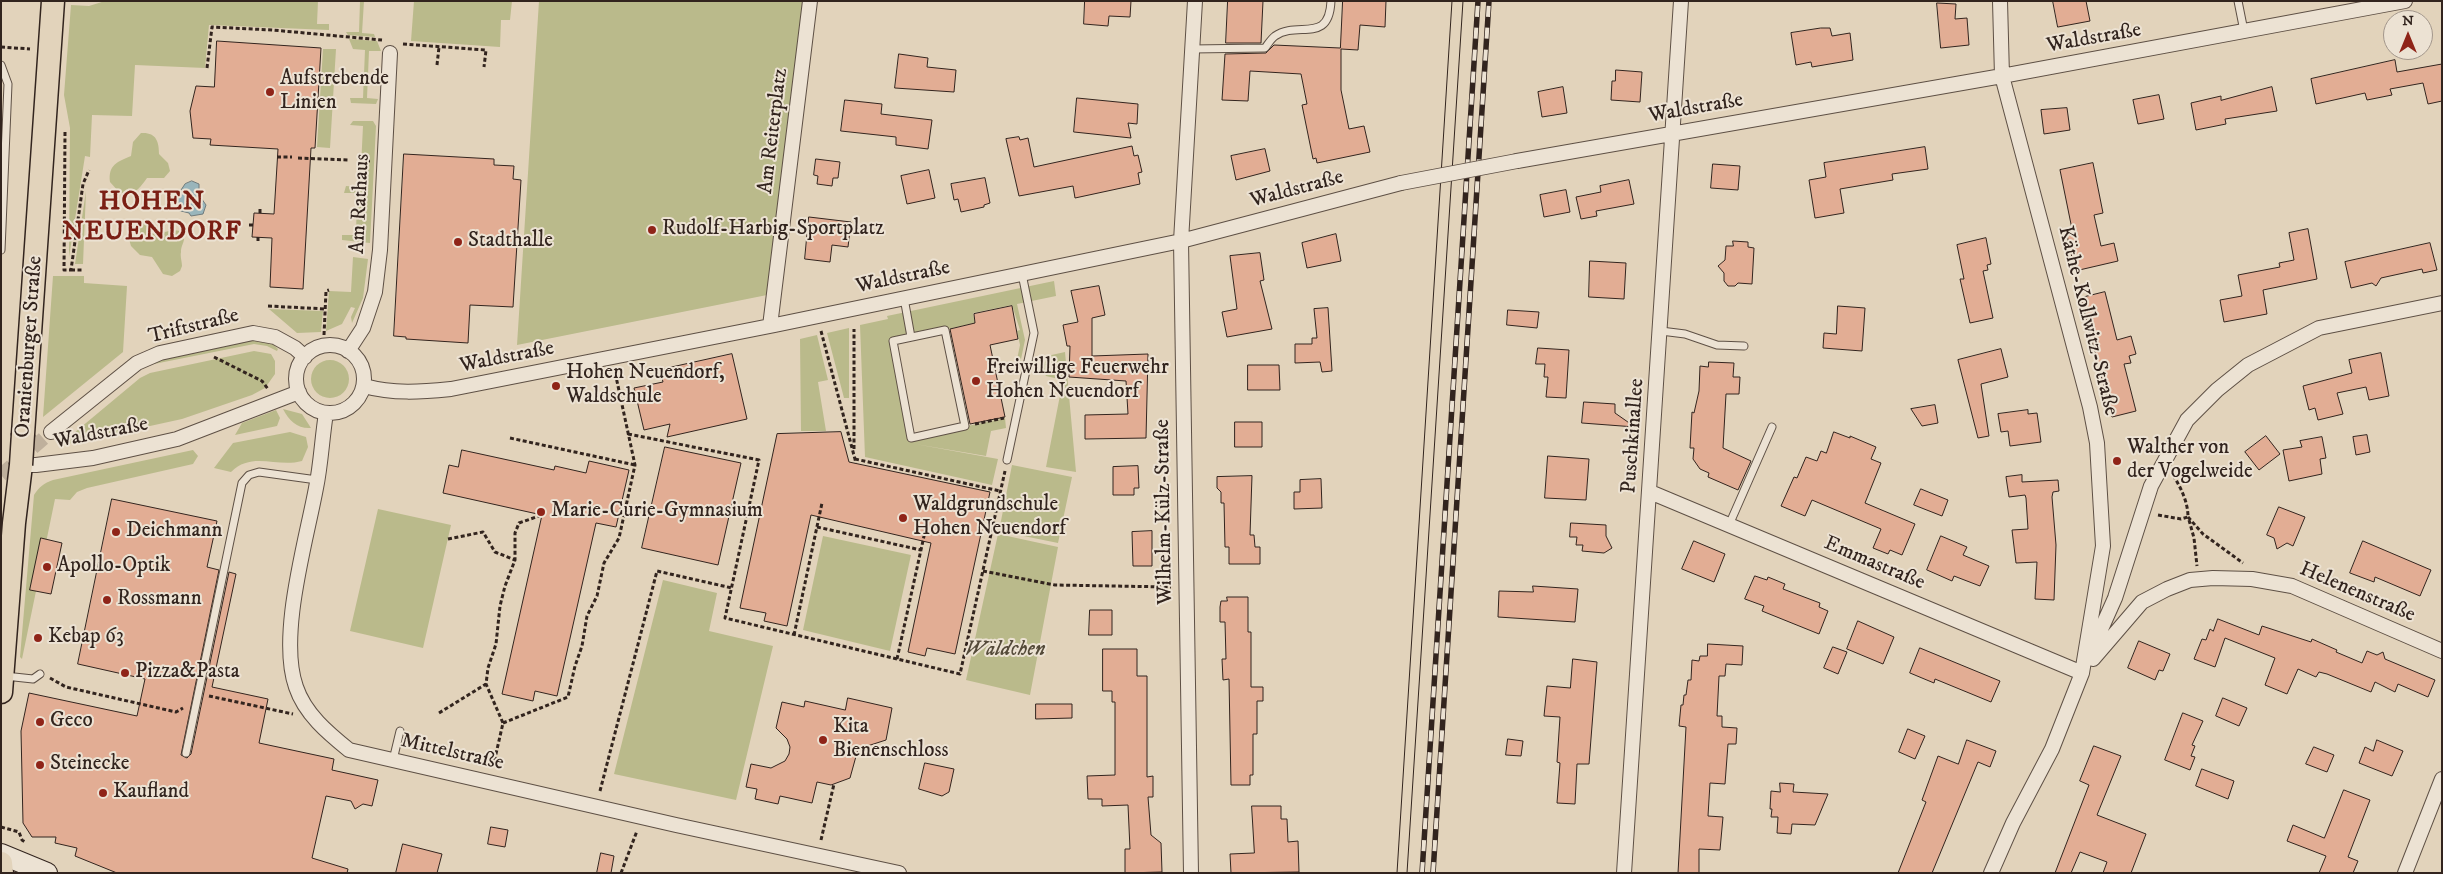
<!DOCTYPE html>
<meta charset="utf-8">
<style>
body{margin:0}
#map{position:relative;width:2443px;height:874px;overflow:hidden;background:#e2d3bb;font-family:"IM FELL DW Pica",serif}
canvas{display:block}
.frame{position:absolute;inset:0;border:2px solid #32241e;pointer-events:none}
.north{position:absolute;left:2383px;top:10px;width:50px;height:50px;box-sizing:border-box;background:#ece2d3;border:1px solid #a2968b;border-radius:50%;rotate:0deg;font-size:14px;font-weight:700;line-height:20px;text-align:center;color:#32241e}
.north::after{content:'';display:block;margin:auto;width:18px;height:22px;background:#8f2418;clip-path:polygon(50% 0,100% 100%,50% 72%,0 100%)}
</style>
<div id="map">
<canvas width="2443" height="874"></canvas>
<div class="frame"></div>
<div class="north">N</div>
</div>
<script>
const context = document.querySelector('canvas').getContext('2d');
context.lineJoin = 'round';
function fillPath(path, color) {
  context.fillStyle = color;
  context.fill(path, 'evenodd');
}
function trace(path, color, width, dash) {
  context.strokeStyle = color;
  context.lineWidth = width;
  context.lineCap = dash ? 'butt' : 'round';
  context.setLineDash(dash || []);
  context.stroke(path);
}
function drawText(font, color, halo, rows, align = 'center') {
  context.font = font + ' "IM FELL DW Pica",serif';
  context.lineWidth = 4;
  context.setLineDash([]);
  context.textBaseline = 'middle';
  context.strokeStyle = halo;
  context.fillStyle = color;
  for (const [text, x, y, turn = 0] of rows) {
    context.save();
    context.translate(x, y);
    context.rotate((+turn || 0) * Math.PI / 180);
    context.textAlign = isNaN(turn) ? turn : align;
    if (halo) context.strokeText(text, 0, 0);
    context.fillText(text, 0, 0);
    context.restore();
  }
}
fillPath(new Path2D(`
 M105,1H318L317,24H329V30L209,25L205,68L135,65L132,116L92,115L90,157L85,156L69,257L70,128L64,95L71,5L89,6Z
 M360,1H364L362,33L374,34L375,37L348,35L346,32H359Z
 M414,1H512L510,20H501L500,47L411,41Z
 M539,1H809L772,294L517,345Z
 M349,39L377,41L381,51H369L367,98L378,99L376,104L351,103L350,98H363L365,50L353,49Z
 M323,49H336L330,148L317,147Z
 M353,121H373L376,126L370,243L342,240V235H356L357,193H344L346,186L360,187L363,126L350,125Z
 M141,133C156,132 159,141 159,154L168,163L170,171L164,178H147C139,189 134,197 119,192L110,182C108,164 118,162 131,156L133,142Z
 M86,191L83,264H75Z
 M142,223H150L165,232L173,230L181,231C188,240 181,243 181,252C180,257 182,261 182,266L180,271L172,276L163,274L152,257L140,255L131,246C127,235 131,227 142,223Z
 M353,257L368,259L363,298L352,323L351,317L355,308L351,307L342,324L326,331L329,291L351,292Z
 M53,276H84V283L127,286L123,352L43,417Z
 M1054,281L1056,296L1017,304L1025,340L1020,364H1016L1020,345L1017,331L1020,330L1012,305L973,313L975,323L893,341L891,338L912,444L911,438L1005,418L1006,428L991,431L986,456L915,444L998,459L992,485L865,457L860,325L888,319L887,316Z
 M269,309L323,311L321,332L297,333Z
 M849,328V398H844L827,333Z
 M817,335L828,380L818,382L826,431H801L800,339Z
 M259,339L273,344L278,349L277,351L267,346L254,344L149,365L156,361Z
 M254,351L271,354L275,361V374L265,388L252,395L182,419L63,445L62,443L140,378L150,373Z
 M1065,352L1076,472L1046,467L1063,380L1046,376L1042,369L1047,356Z
 M311 379a19 19 0 1 1 38 0a19 19 0 1 1-38 0Z
 M283,409L302,414L311,428C298,429 289,421 283,409Z
 M276,410L280,418L277,426L235,435L242,423Z
 M290,432L306,437L308,447L302,461C277,468 252,451 231,472L214,468L233,443Z
 M193,450L198,456L193,464L87,488L77,492L70,500L55,499L22,659L20,657L34,495C39,487 44,483 53,480Z
 M1012,465L1072,477L1058,543L999,531Z
 M378,509L451,525L423,648L350,631Z
 M998,534L1058,547L1030,695L966,680Z
 M823,536L911,555L890,651L803,630Z
 M663,580L717,593L709,631L773,646L736,800L614,774Z`), '#baba8b');
const water = new Path2D(`
 M192,181L199,184V195L206,205L203,214L191,216L189,213L177,210L173,204L176,192L181,190L185,184Z`);
fillPath(water, '#99b5bb');
trace(water, '#707b7c', 1);
const building = new Path2D(`
 M1085,1H1131L1130,17L1109,16L1108,26L1084,24Z
 M1228,1H1263L1261,43H1226Z
 M1343,1H1386L1385,27L1360,25L1358,50L1341,49V90L1349,129L1364,126L1370,152L1317,163L1316,158L1313,159L1302,105L1307,104L1301,74L1250,71L1248,101L1222,100L1225,54L1266,53L1274,45L1340,48Z
 M2053,1H2086L2090,21L2058,27Z
 M1937,3L1956,4L1955,19L1967,18L1969,45L1941,48Z
 M1821,28H1830L1832,36L1850,33L1853,60L1812,67L1811,62L1796,65L1791,33Z
 M217,41L321,48L315,148H311L303,289L270,287L272,238L252,237L254,213L274,214L278,149L210,145L211,139L193,138L190,111L196,86L214,87Z
 M899,54L928,58L927,67L956,70L954,92L895,88Z
 M2395,60L2397,72L2442,64V101L2428,104L2423,83L2390,89L2392,95L2367,100L2365,93L2316,104L2311,79Z
 M1616,70L1642,72L1640,102L1611,100L1612,81H1615Z
 M1563,87L1567,113L1542,117L1538,92Z
 M2272,87L2277,111L2225,119L2226,124L2196,130L2191,103L2221,96V100Z
 M2159,95L2164,119L2138,124L2133,100Z
 M1077,98L1138,104L1137,124L1128,123L1131,138L1074,132Z
 M845,100L882,104L881,114L932,120L928,149L896,145V137L841,131Z
 M2067,108L2070,130L2044,134L2041,110Z
 M1019,137L1020,140L1028,138L1034,167L1132,146L1134,156L1138,155L1142,172L1138,173L1140,184L1075,198L1073,186L1019,196L1006,139Z
 M1925,147L1928,169L1892,174L1893,180L1840,189L1844,213L1815,218L1809,180L1826,177L1824,163Z
 M1265,149L1270,171L1236,180L1231,156Z
 M404,154L494,159V165L514,166L513,179L521,180L513,307L470,305L468,343L406,339V337L394,336Z
 M816,159L840,162L838,178H833L832,186L817,184L818,176L814,175Z
 M2093,163L2103,213L2094,215L2101,246L2114,243L2118,261L2075,271L2067,235L2073,234L2060,170Z
 M1713,164L1740,166L1738,190L1711,188Z
 M929,170L935,198L907,204L901,176Z
 M985,178L990,203L984,205V207L961,212L958,199L954,200L951,184Z
 M1629,180L1634,204L1596,211L1597,216L1581,219L1576,197L1601,192L1600,186Z
 M1566,190L1570,212L1544,217L1540,195Z
 M809,217L851,222L848,247L832,245L830,262L805,259Z
 M2308,229L2317,279L2263,290L2267,314L2224,322L2220,300L2242,296L2238,275L2280,267L2279,263L2294,260L2289,233Z
 M1336,234L1341,261L1307,268L1302,243Z
 M1986,238L1991,264L1987,265L1988,270L1983,271L1993,318L1970,323L1960,279H1964L1957,245Z
 M1733,241L1748,242V247L1754,248L1752,284L1738,283L1735,286H1728L1724,281V273L1718,266L1725,260L1726,246H1733Z
 M2430,243L2437,270L2423,273L2422,269L2390,276L2381,278L2376,286L2372,283L2351,288L2345,262Z
 M1260,253L1264,280L1260,281L1272,329L1227,337L1222,312L1237,309L1230,256Z
 M1590,261L1626,263L1624,299L1589,297Z
 M1099,286L1105,315L1092,318V356L1148,354L1146,438L1085,439V415L1128,414L1126,381L1069,377L1070,346H1067L1063,325L1078,322L1071,291Z
 M2105,292L2117,340L2131,336L2136,354L2129,356L2131,363L2124,364L2136,411L2112,417L2081,298Z
 M1012,306L1018,339L990,345L1005,417L970,424L950,329L975,323L974,314Z
 M1838,306L1865,308L1862,351L1823,348L1824,333L1836,334Z
 M1328,308L1332,371L1322,372L1320,362L1295,363V344H1312V338H1317L1314,309Z
 M1508,310L1539,312L1537,328L1507,325Z
 M1538,348L1569,350L1566,398L1546,397L1548,377H1544L1545,364H1536Z
 M2001,349L2008,377L1981,384L1989,436L1978,438L1958,360Z
 M2381,353L2389,396L2369,400L2366,387L2337,393L2343,414L2318,420L2315,408L2309,410L2303,386L2352,373L2349,360Z
 M732,354L747,419L667,437L670,424L644,430L634,388L663,382L660,370Z
 M1709,362L1734,363L1733,377H1740L1739,394H1726L1723,448L1751,461L1738,490L1708,477L1709,473L1700,469L1693,459L1694,448H1690L1692,412L1694,413L1699,391L1700,366L1708,367Z
 M1248,365H1279L1280,390H1248Z
 M1584,402L1615,404V413L1635,427L1582,423Z
 M1935,405L1938,423L1922,426L1911,409Z
 M2028,410V414L2037,413L2041,442L2010,446L2008,431L2001,432L1998,414Z
 M1235,422H1262V447H1235Z
 M841,432L849,462L990,492L955,654L927,648L925,656L908,652L931,543L811,515L787,626L764,621L766,613L740,608L777,434Z
 M1834,432L1850,438V436L1876,447L1871,459L1881,463L1865,503L1915,524L1902,555L1890,550L1888,554L1873,548L1881,529L1812,500L1805,516L1781,506L1794,477L1797,478L1806,457L1817,461L1821,451L1826,453Z
 M2367,435L2370,452L2356,455L2353,437Z
 M2266,436L2280,454L2259,470L2245,452Z
 M2322,437L2326,458L2320,459L2322,474L2289,481L2283,450L2302,447L2300,441Z
 M665,447L741,463L718,565L642,548Z
 M462,450L554,470L555,466L586,473L589,461L629,470L616,527L596,523L557,696L535,691L533,701L502,694L542,515L443,493L449,465L458,467Z
 M1548,456L1589,459L1586,500L1545,498Z
 M1138,466L1139,488H1134V495H1113V467Z
 M2022,475V482L2058,480L2059,491L2053,492L2052,497L2056,545L2054,600L2035,599L2037,562L2016,563L2012,530L2028,529L2026,498L2025,495L2009,497L2006,477Z
 M1252,476L1250,535H1254L1255,547H1260V564H1229V547H1225L1224,503H1221V492L1217,488V477Z
 M1321,479L1322,508L1294,509V492H1300V480Z
 M1921,489L1948,500L1942,516L1914,505Z
 M112,499L217,521L207,567L219,570L181,755L187,758L191,754L229,572L236,574L212,687L268,699L259,743L334,759L332,770L378,780L372,806L363,804L355,809L351,801L326,796L312,858L348,869L347,873H117L75,856L77,848L55,843L56,837H32L23,823L21,731L29,693L137,716L145,679L78,664Z
 M2279,507L2305,517L2293,546L2287,543L2277,549L2274,538L2267,535Z
 M1571,523L1606,525V536L1612,548L1604,553L1582,551L1583,545H1576L1577,537H1570Z
 M1152,531V566H1133L1132,532Z
 M1941,536L1967,547L1963,555L1989,566L1980,586L1954,576L1952,581L1927,570Z
 M41,538L62,543L51,594L30,590Z
 M1694,541L1725,554L1714,582L1682,569Z
 M2363,541L2431,570L2420,596L2375,577L2374,582L2350,573Z
 M1755,576L1767,580L1768,577L1785,584L1783,589L1820,603L1819,607L1828,611L1819,634L1762,611L1764,606L1745,599Z
 M1533,586L1578,589L1575,622L1498,617L1499,591L1533,592Z
 M1227,597H1248V632H1251V687H1263V701H1257V734H1253V775H1250V785H1231L1229,679L1223,680L1222,659H1226L1225,622H1220V607L1221,601H1227Z
 M1090,610H1112V635H1089Z
 M2218,619L2259,635L2262,626L2311,642L2312,639L2337,650L2336,652L2362,663L2367,651L2377,655L2383,652L2385,659L2435,680L2428,697L2398,684L2395,692L2375,682L2371,692L2327,674L2319,672L2316,677L2298,669L2287,694L2265,685L2275,658L2225,638L2215,667L2194,659L2202,639L2206,640L2210,629L2213,631Z
 M1858,621L1894,637L1883,664L1847,649Z
 M2139,641L2170,654L2163,671L2159,670L2155,680L2128,668Z
 M1708,644L1743,646L1742,665L1726,664L1725,676H1719L1717,716H1722V727L1737,728L1736,744H1728L1725,784L1710,783L1708,816L1723,817L1720,850L1699,849V873H1678L1686,727L1679,726L1681,705H1683L1684,695H1686L1688,680H1691L1692,660L1699,661L1700,656H1707Z
 M1833,647L1847,652L1838,674L1824,668Z
 M1920,648L2000,681L1991,702L1935,679L1934,683L1910,673Z
 M1103,649H1137V676H1147V777L1153,776V797H1148L1151,835L1161,843L1162,872L1125,873V849H1130L1128,805L1102,806V799H1088L1087,776L1115,775V702H1112V691H1103Z
 M1573,659L1597,662L1589,764H1577L1575,804L1557,803L1560,763L1557,762L1560,717L1544,716L1547,686L1570,688Z
 M848,698L892,708L886,740L858,749L850,778L831,785L817,782L812,803L780,796L778,804L755,799L757,789L746,787L751,764L771,768L785,761L789,754L790,747L787,739L776,728L782,702L804,707L805,701L845,710Z
 M2223,698L2247,708L2239,726L2216,716Z
 M1036,704H1072V718L1036,719Z
 M2183,713L2203,721L2192,745L2195,746L2191,756L2195,757L2190,770L2165,760Z
 M1908,729L1925,736L1915,759L1899,752Z
 M1508,739L1523,741L1521,756L1506,755Z
 M1967,740L1996,751L1990,767L1978,762L1932,873H1898L1926,802L1922,800L1938,756L1958,764Z
 M2377,740L2403,751L2392,776L2359,763L2365,747L2373,751Z
 M2094,746L2121,756L2097,815L2146,834L2131,873H2103L2107,862L2080,852L2071,873H2055L2089,785L2080,781Z
 M2314,747L2334,755L2327,772L2306,764Z
 M925,763L954,769L949,792L942,796L919,789Z
 M2202,769L2234,781L2228,799L2196,786Z
 M1780,783L1794,784L1793,792L1828,794L1815,825L1792,824L1791,834L1777,833L1778,817H1771L1772,809H1770L1771,791L1780,792Z
 M2344,790L2370,800L2348,857L2358,861L2353,873H2319L2326,856L2287,841L2293,825L2324,838Z
 M1252,806H1281V819H1287L1288,842L1298,841L1299,872L1231,873L1230,854L1254,853Z
 M491,827L508,830L505,847L488,844Z
 M403,844L442,854L437,873H396Z
 M601,853L614,856L611,873H597Z`);
fillPath(building, '#e2ad94');
trace(building, '#32241e', 1);
trace(new Path2D(`
 M1,475L51,432`), '#bfb09c', 14, [14, 7]);
const lane = new Path2D(`
 M2238,1L2244,31
 M1192,49L1265,48C1268,44 1271,39 1275,36C1298,20 1329,45 1331,1
 M1,65L8,84L1,250
 M904,298L911,337
 M945,330L965,426L911,438L893,341Z
 M1661,331L1685,334L1717,345L1744,346
 M1007,460L1034,333L1022,274
 M1729,525L1772,427
 M5,676L33,679L40,674
 M186,753L242,483L249,475L259,472L317,480
 M393,760L400,731`);
const street = new Path2D(`
 M1517,161L2002,76L2405,1
 M770,326L810,1
 M296 379a34 34 0 1 1 68 0a34 34 0 1 1-68 0Z
 M348,351L363,328L375,292L380,250L390,53
 M364,386C394,394 420,392 451,389L775,325L1181,241L1401,183
 M326,413C322,438 321,464 316,488C306,542 278,636 296,687C305,714 328,733 349,750L676,825L899,873
 M51,432L137,363L160,353L253,333L275,337L295,348L305,357
 M21,465H36L93,458L177,439L299,392
 M1650,492L2082,673
 M2090,654L2115,598L2151,486L2187,420L2217,390L2248,365L2319,328L2442,303
 M2093,659L2142,602L2167,589L2190,580L2213,578L2252,579L2292,586L2442,651
 M1191,873L1181,241L1195,1
 M1624,873L1681,1
 M1991,873L2013,823L2052,749L2082,673L2103,546L2097,443L2090,407L2002,76L2000,1
 M2405,873L2442,779`);
const secondary = new Path2D(`
 M1,854L47,873`);
const primary = new Path2D(`
 M23,434L53,1
 M1,692L14,523L21,465
 M1,863L2,873`);
trace(lane, '#5e5045', 9);
trace(street, '#5e5045', 16);
trace(secondary, '#32241e', 22);
trace(primary, '#32241e', 25);
trace(new Path2D(`
 M403,44L486,50L484,67
 M1,47L30,49
 M437,65L439,47
 M207,68L212,27L272,30L382,40
 M65,132L64,270H71L83,184L89,170
 M277,157H292
 M298,158L348,160
 M361,161H370
 M260,213V209
 M249,225H253
 M258,241V237
 M71,270H84
 M268,306L326,309
 M821,331L856,463
 M324,335L326,291L329,290
 M214,357L262,381L268,389
 M975,424L1004,418
 M628,434L759,460L725,618L960,674L1005,471
 M510,438L635,465
 M854,449V329
 M855,459L1000,491
 M2158,515L2181,519L2188,517C2188,502 2181,488 2173,475
 M2188,517L2203,534L2243,563
 M2189,520L2194,538L2197,566
 M817,527L921,550
 M448,539L483,532L495,552L515,560
 M983,571L1055,585L1171,587
 M794,635L822,503
 M897,659L926,527
 M50,678L66,687L176,712L183,708
 M209,696L293,714
 M439,713L486,684
 M503,723L568,697L575,666L582,646L587,616L597,596L604,563L619,538L635,465L615,372
 M493,767L503,723L486,684L488,668L496,644L500,606L505,586L515,560V533L519,523L542,515
 M600,791L657,571L732,588
 M1,827L19,832L22,840L25,842
 M821,840L834,784
 M621,873L637,831`), '#32241e', 3, [4, 2.5]);
trace(lane, '#ece2d3', 7);
trace(street, '#ece2d3', 14);
trace(secondary, '#ece2d3', 20);
trace(primary, '#e2d3bb', 22);
trace(new Path2D(`
 M1397,873L1452,1
 M1407,873L1463,1`), '#32241e', 1);
const rail = new Path2D(`
 M1422,873L1478,1
 M1433,873L1489,1`);
trace(rail, '#32241e', 5.5);
trace(rail, '#ece2d3', 4, [11]);
const streetBridge = new Path2D(`
 M1401,183L1517,161`);
const primaryBridge = new Path2D(`
 M21,465L23,434`);
trace(streetBridge, '#5e5045', 16, []);
trace(primaryBridge, '#32241e', 25, []);
trace(streetBridge, '#ece2d3', 14);
trace(primaryBridge, '#e2d3bb', 22);
for (const [x, y, r, color] of [
 [270,92,5,"#8f2418"],
 [652,230,5,"#8f2418"],
 [458,242,5,"#8f2418"],
 [976,381,5,"#8f2418"],
 [556,386,5,"#8f2418"],
 [2117,461,5,"#8f2418"],
 [541,512,5,"#8f2418"],
 [903,518,5,"#8f2418"],
 [116,532,5,"#8f2418"],
 [47,567,5,"#8f2418"],
 [107,600,5,"#8f2418"],
 [38,638,5,"#8f2418"],
 [125,673,5,"#8f2418"],
 [40,722,5,"#8f2418"],
 [823,740,5,"#8f2418"],
 [40,765,5,"#8f2418"],
 [103,793,5,"#8f2418"]
]) {
  const dot = new Path2D();
  dot.arc(x, y, r, 0, 2 * Math.PI);
  context.fillStyle = color;
  context.fill(dot);
  trace(dot, '#ece2d3', 2);
}
drawText('21px', '#32241e', '#ece2d3', [
 ["Waldstraße",2094,39,-10],
 ["Waldstraße",1696,109,-10],
 ["Am Reiterplatz",774,131,-83],
 ["Waldstraße",1297,190,-15],
 ["Am Rathaus",361,204,-87],
 ["Waldstraße",903,278,-12],
 ["Käthe-Kollwitz-Straße",2087,321,76],
 ["Triftstraße",194,327,-14],
 ["Oranienburger Straße",30,347,-86],
 ["Waldstraße",507,358,-11],
 ["Waldstraße",101,434,-11],
 ["Puschkinallee",1634,436,-86],
 ["Wilhelm-Külz-Straße",1165,512,-91],
 ["Emmastraße",1874,564,23],
 ["Helenenstraße",2357,593,23],
 ["Mittelstraße",452,753,13]
]);
drawText('21px', '#32241e', '#ece2d3', [
 ["Aufstrebende",280,80],
 ["Linien",280,104],
 ["Rudolf-Harbig-Sportplatz",662,230],
 ["Stadthalle",468,242],
 ["Freiwillige Feuerwehr",986,369],
 ["Hohen Neuendorf",986,393],
 ["Hohen Neuendorf,",566,374],
 ["Waldschule",566,398],
 ["Walther von",2127,449],
 ["der Vogelweide",2127,473],
 ["Waldgrundschule",913,506],
 ["Hohen Neuendorf",913,530],
 ["Marie-Curie-Gymnasium",551,512],
 ["Deichmann",126,532],
 ["Apollo-Optik",57,567],
 ["Rossmann",117,600],
 ["Kebap 63",48,638],
 ["Pizza&Pasta",135,673],
 ["Geco",50,722],
 ["Kita",833,728],
 ["Bienenschloss",833,752],
 ["Steinecke",50,765],
 ["Kaufland",113,793]
], 'left');
drawText('italic 21px', '#544a39', '#ece2d3', [
 ["Wäldchen",1005,651]
]);
context.letterSpacing = '1px';
drawText('bold 26px', '#7a1f14', '#ece2d3', [
 ["HOHEN",152,204],
 ["NEUENDORF",152,234]
]);
context.letterSpacing = '0px';
</script>
